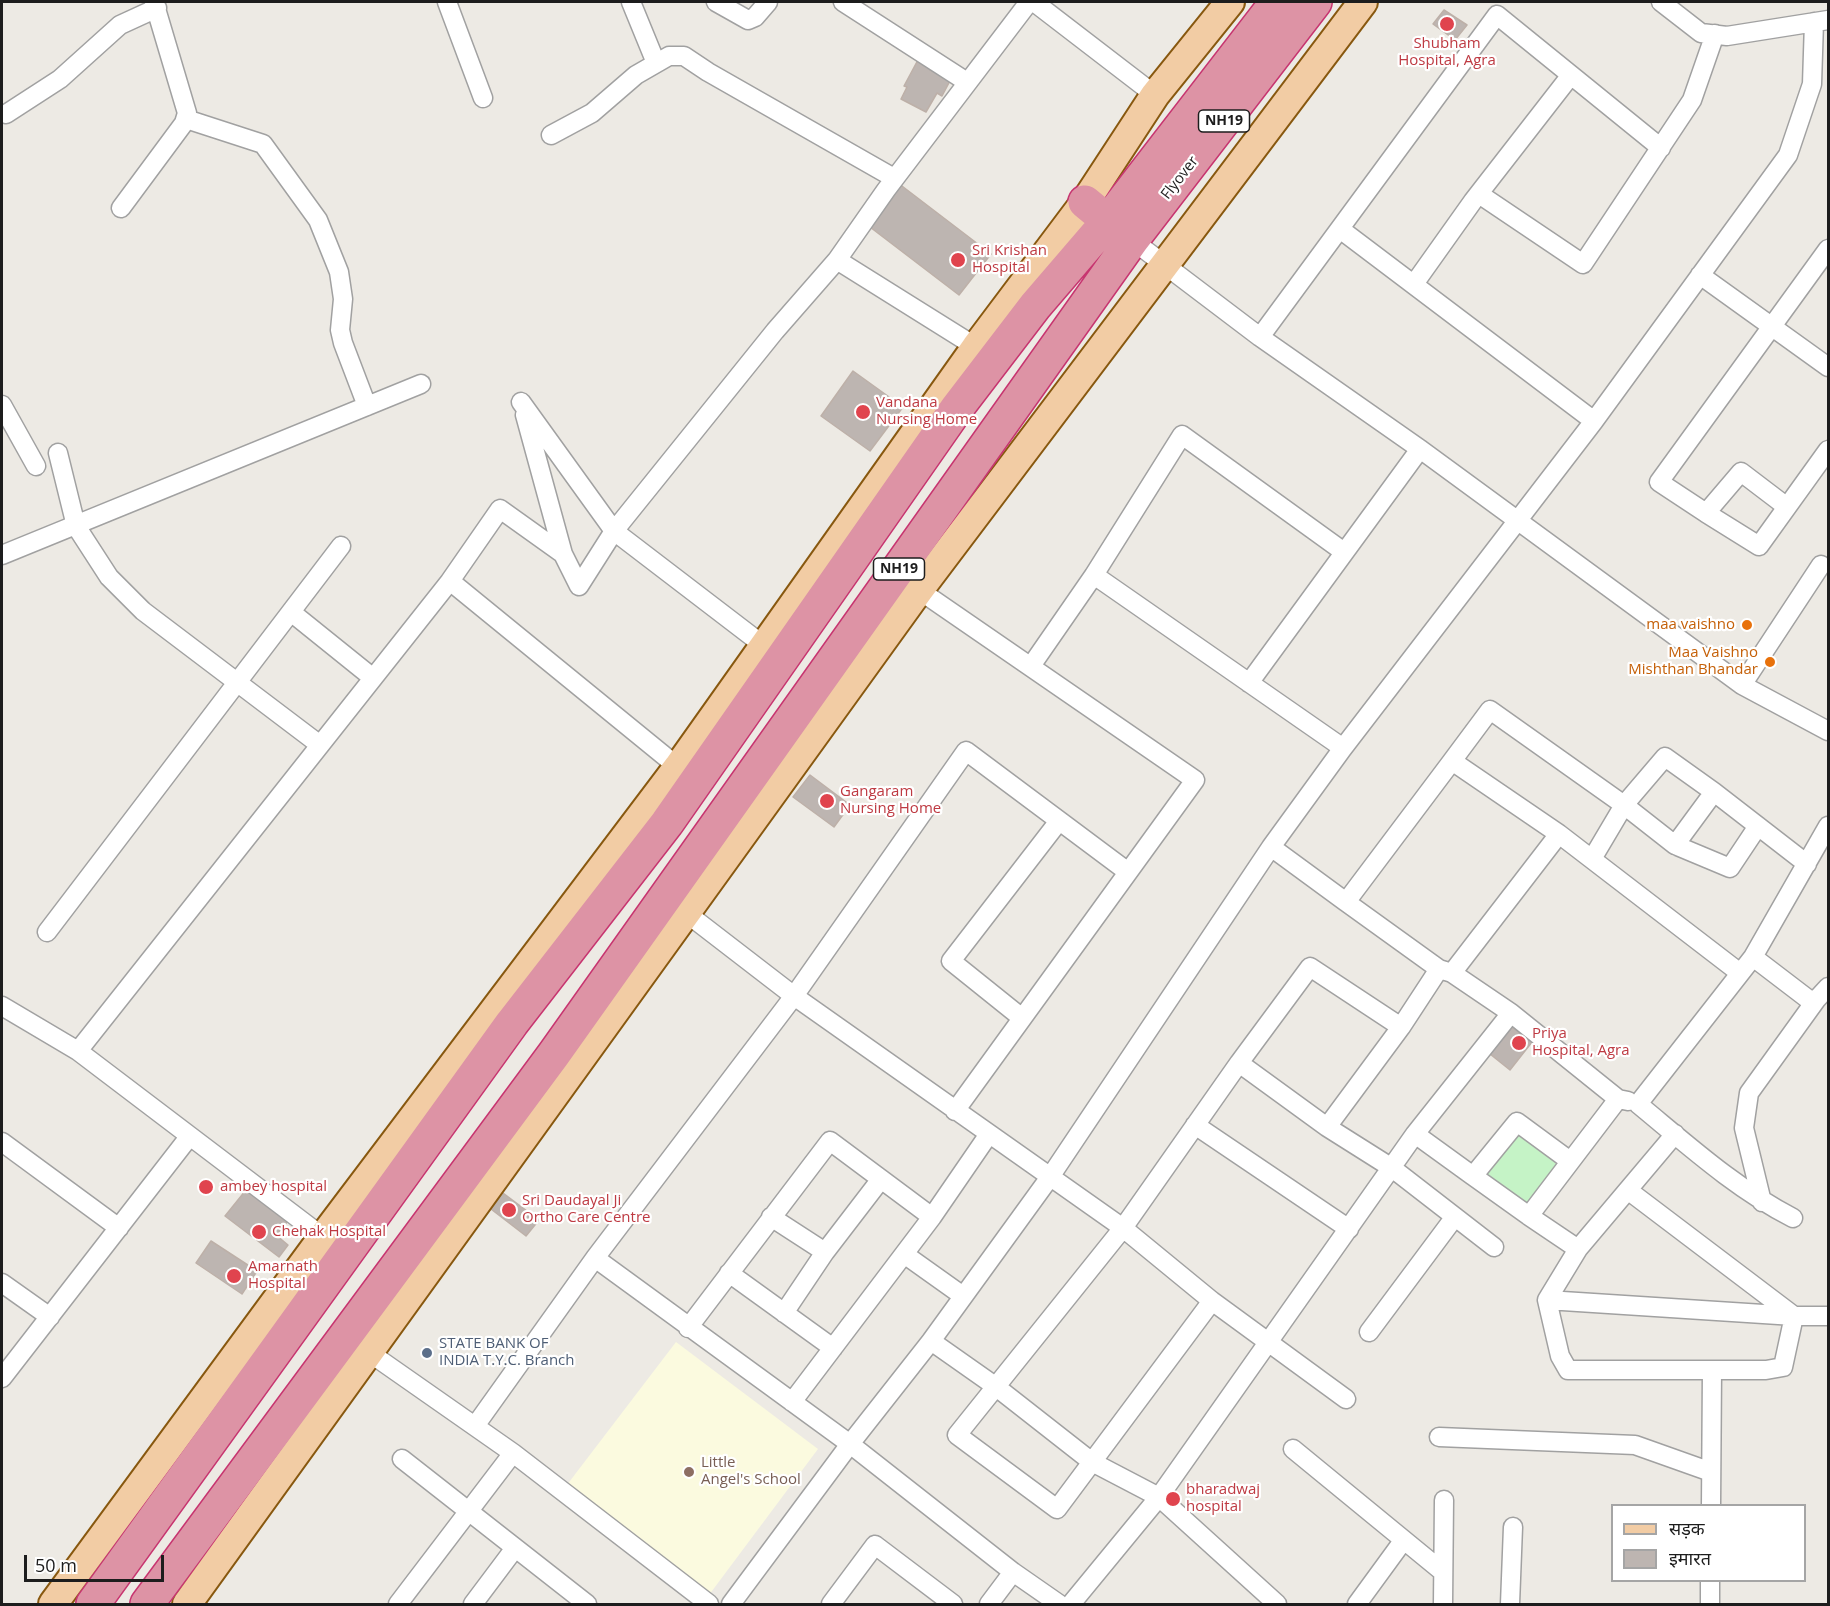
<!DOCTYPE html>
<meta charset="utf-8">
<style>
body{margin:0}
#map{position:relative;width:1830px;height:1606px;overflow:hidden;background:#edeae4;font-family:"Open Sans","Noto Sans Devanagari",sans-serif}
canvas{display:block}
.frame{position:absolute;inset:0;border:3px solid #1d1d1d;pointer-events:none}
.legend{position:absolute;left:1611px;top:1504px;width:195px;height:78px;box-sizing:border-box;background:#fff;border:2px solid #a5a5a5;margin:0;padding:8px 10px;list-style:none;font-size:18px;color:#1d1d1d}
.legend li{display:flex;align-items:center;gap:12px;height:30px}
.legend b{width:30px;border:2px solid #a5a5a5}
.scale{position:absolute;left:24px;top:1555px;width:140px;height:27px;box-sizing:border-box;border:3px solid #1d1d1d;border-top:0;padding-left:8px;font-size:18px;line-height:21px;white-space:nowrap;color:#1d1d1d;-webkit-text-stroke:4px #fff;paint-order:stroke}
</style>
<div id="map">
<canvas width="1830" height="1606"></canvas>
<div class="frame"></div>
<ul class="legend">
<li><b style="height:8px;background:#f2cca4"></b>सड़क</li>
<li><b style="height:16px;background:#bdb5b1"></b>इमारत</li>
</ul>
<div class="scale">50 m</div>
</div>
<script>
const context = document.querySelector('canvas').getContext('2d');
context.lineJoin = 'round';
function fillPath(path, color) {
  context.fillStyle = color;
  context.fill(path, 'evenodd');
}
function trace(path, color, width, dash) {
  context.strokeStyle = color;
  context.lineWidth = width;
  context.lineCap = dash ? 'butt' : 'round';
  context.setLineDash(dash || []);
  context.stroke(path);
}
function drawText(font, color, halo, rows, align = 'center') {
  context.font = font + ' "Open Sans",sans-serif';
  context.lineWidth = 4.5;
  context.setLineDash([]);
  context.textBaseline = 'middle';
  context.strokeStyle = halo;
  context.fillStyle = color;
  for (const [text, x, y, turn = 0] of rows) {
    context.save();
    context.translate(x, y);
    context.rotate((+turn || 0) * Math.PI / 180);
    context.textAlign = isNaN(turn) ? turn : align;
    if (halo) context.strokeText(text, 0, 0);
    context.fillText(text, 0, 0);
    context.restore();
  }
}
fillPath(new Path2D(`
 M676,1342L818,1449L703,1603L560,1494Z`), '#fbfadf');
fillPath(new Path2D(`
 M1517,1134L1558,1164L1525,1207L1483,1175Z`), '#c5f3c6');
const building = new Path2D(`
 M1444,10L1467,25L1455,40L1433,24Z
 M919,58L932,65L930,70L951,79L942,96L937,93L926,112L901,99L907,87L904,86Z
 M898,183L991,254L959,295L866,224Z
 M853,371L903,407L870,451L821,416Z
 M810,775L850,805L834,827L793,797Z
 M1512,1027L1532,1042L1510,1070L1490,1054Z
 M246,1190L287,1222L276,1235L288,1245L279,1257L225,1216Z
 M499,1190L539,1220L526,1236L487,1206Z
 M211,1241L257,1271L242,1294L196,1263Z`);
fillPath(building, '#bdb5b1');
trace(building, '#bdb0a8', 1.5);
const street = new Path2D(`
 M447,2L483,98
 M631,2L656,63
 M716,2L748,20L755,17L768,2
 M843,2L967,82
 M1034,2L1155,95
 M1661,2L1701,33L1727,36L1828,20
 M6,114L60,79L120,25L157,8
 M186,119L263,144L318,220L339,272L343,299L340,330L343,343L367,406
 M551,135L592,113L636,75L669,56H684L708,72L894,178
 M1479,194L1583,264L1692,100L1715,34
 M121,208L184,123L187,113L154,2
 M1340,229L1594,421
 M1132,240L1260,337L1420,449L1742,685L1828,731
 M837,260L886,190L1029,2
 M1700,275L1828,367
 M1414,284L1473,201L1571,75L1661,148
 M1260,337L1497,15L1571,75
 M521,402L614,531L763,645
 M2,405L36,466
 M525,415L563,554
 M58,453L76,526L109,577L143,611L320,745
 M1787,507L1741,472L1706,513L1759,546L1828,450
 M1706,513L1659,482L1828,249
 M2,555L421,384
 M1094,575L1343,748
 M450,581L500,509L563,554L579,586L614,531L775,331L837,260L976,347
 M919,590L1195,780L955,1111
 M291,612L373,678
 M1031,666L1094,575L1182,435L1344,552
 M1249,683L1420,449
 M1742,685L1821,565
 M1452,761L1490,710L1624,805L1665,757L1714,792
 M1675,845L1730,868L1758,826
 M1271,847L1346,902
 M1592,859L1624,805L1675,845L1714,792L1807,864
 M685,912L794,996L1123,1228L1212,1301L1346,1399
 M47,932L341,546
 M1753,957L1808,999L1816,1000L1828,987
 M1452,973L1439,969L1346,902L1452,761L1559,834
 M2,1006L78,1051
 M1022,1018L951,961L1059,821
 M1239,1063L1310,967L1401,1027
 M1618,1099L1511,1013L1452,973L1559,834L1740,973
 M1628,1101L1618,1099L1529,1216L1578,1249L1675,1134
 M1195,1125L1349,1229
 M1327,1127L1401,1027L1439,969
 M1415,1134L1473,1176L1517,1122L1570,1161
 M2,1142L119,1228
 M1473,1176L1529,1216
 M1629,1191L1794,1316
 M1762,1202L1744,1128L1749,1093L1816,1000
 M771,1217L825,1252
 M932,1217L989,1134
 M1793,1218C1735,1188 1689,1146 1638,1104L1753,957L1828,826
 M323,1237L78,1051L450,581L678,767
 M1578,1249L1547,1300L1560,1356L1568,1370H1766L1783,1367L1794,1316
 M904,1254L963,1296
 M595,1258L850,1444L1013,1572L1059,1604
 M729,1273L833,1348
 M2,1283L50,1317
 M1547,1300L1794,1316H1828
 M1212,1301L1057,1509L957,1435L1123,1228L1239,1063L1327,1127L1392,1168L1494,1247
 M784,1313L825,1252L881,1179
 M688,1328L830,1141L932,1217L792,1402
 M1369,1332L1454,1218
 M931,1341L995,1386L1092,1462L1159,1497L1277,1604
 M370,1353L513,1453L709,1604
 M2,1378L189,1137
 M475,1426L595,1258L794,996L966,751L1128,872
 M1439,1437L1635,1445L1711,1472
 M1293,1449L1443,1572
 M402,1459L587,1604
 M1711,1506L1712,1370
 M398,1604L513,1453
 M473,1604L515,1548
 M731,1604L850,1444L931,1341L1050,1177L1271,847L1343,748L1594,421L1788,155L1812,84L1814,22
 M831,1604L875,1545L953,1604
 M989,1604L1013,1572
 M1071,1604L1159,1497L1415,1134L1511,1013
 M1357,1604L1403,1541
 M1443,1604L1444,1500
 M1510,1604L1513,1527
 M1710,1604V1580`);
const primary = new Path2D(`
 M53,1604L323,1237L678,767L976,347L1085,202L1155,95L1230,2
 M187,1604L919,590L1363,2`);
const highway = new Path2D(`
 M1085,202L1108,221
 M93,1604L512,1023L667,823L957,408L1035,306L1108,221L1277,2
 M147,1604L554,1054L1132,240L1315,2`);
trace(street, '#a1a1a1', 21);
trace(primary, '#88580f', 32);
trace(highway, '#c73570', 36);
trace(street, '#fff', 18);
trace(primary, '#f2cca4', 28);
trace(highway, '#dd93a5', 33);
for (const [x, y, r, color] of [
 [1447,24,8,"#e0444e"],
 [958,260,8,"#e0444e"],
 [863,412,8,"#e0444e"],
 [1747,625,6,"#e8710a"],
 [1770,662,6,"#e8710a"],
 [827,801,8,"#e0444e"],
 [1519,1043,8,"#e0444e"],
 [206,1187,8,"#e0444e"],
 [509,1210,8,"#e0444e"],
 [259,1232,8,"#e0444e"],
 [234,1276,8,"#e0444e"],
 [427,1353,6,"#5c6f8a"],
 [689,1472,6,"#8d6e63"],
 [1173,1499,8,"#e0444e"]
]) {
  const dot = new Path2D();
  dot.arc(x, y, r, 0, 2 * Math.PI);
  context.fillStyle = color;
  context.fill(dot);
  trace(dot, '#fff', 2);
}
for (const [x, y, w] of [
 [1224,121,51],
 [899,569,51]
]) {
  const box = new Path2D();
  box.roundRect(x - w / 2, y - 11, w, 22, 4.5);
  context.fillStyle = '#fff';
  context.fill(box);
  trace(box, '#1d1d1d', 1.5);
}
drawText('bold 14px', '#1d1d1d', null, [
 ["NH19",1224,121],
 ["NH19",899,569]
]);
drawText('15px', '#be3a42', '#fff', [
 ["Shubham",1447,44,"center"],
 ["Hospital, Agra",1447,61,"center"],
 ["Sri Krishan",972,251],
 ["Hospital",972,268],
 ["Vandana",876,403],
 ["Nursing Home",876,420],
 ["Gangaram",840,792],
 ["Nursing Home",840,809],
 ["Priya",1532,1034],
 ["Hospital, Agra",1532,1051],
 ["ambey hospital",220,1187],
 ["Sri Daudayal Ji",522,1201],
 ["Ortho Care Centre",522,1218],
 ["Chehak Hospital",272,1232],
 ["Amarnath",248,1267],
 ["Hospital",248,1284],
 ["bharadwaj",1186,1490],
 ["hospital",1186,1507]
], 'left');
drawText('15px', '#1d1d1d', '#fff', [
 ["Flyover",1180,178,-52]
]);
drawText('15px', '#c56008', '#fff', [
 ["maa vaishno",1735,625],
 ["Maa Vaishno",1758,653],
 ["Mishthan Bhandar",1758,670]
], 'right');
drawText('15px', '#4e5e75', '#fff', [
 ["STATE BANK OF",439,1344],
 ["INDIA T.Y.C. Branch",439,1361]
], 'left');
drawText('15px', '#785e54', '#fff', [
 ["Little",701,1463],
 ["Angel's School",701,1480]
], 'left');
</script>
